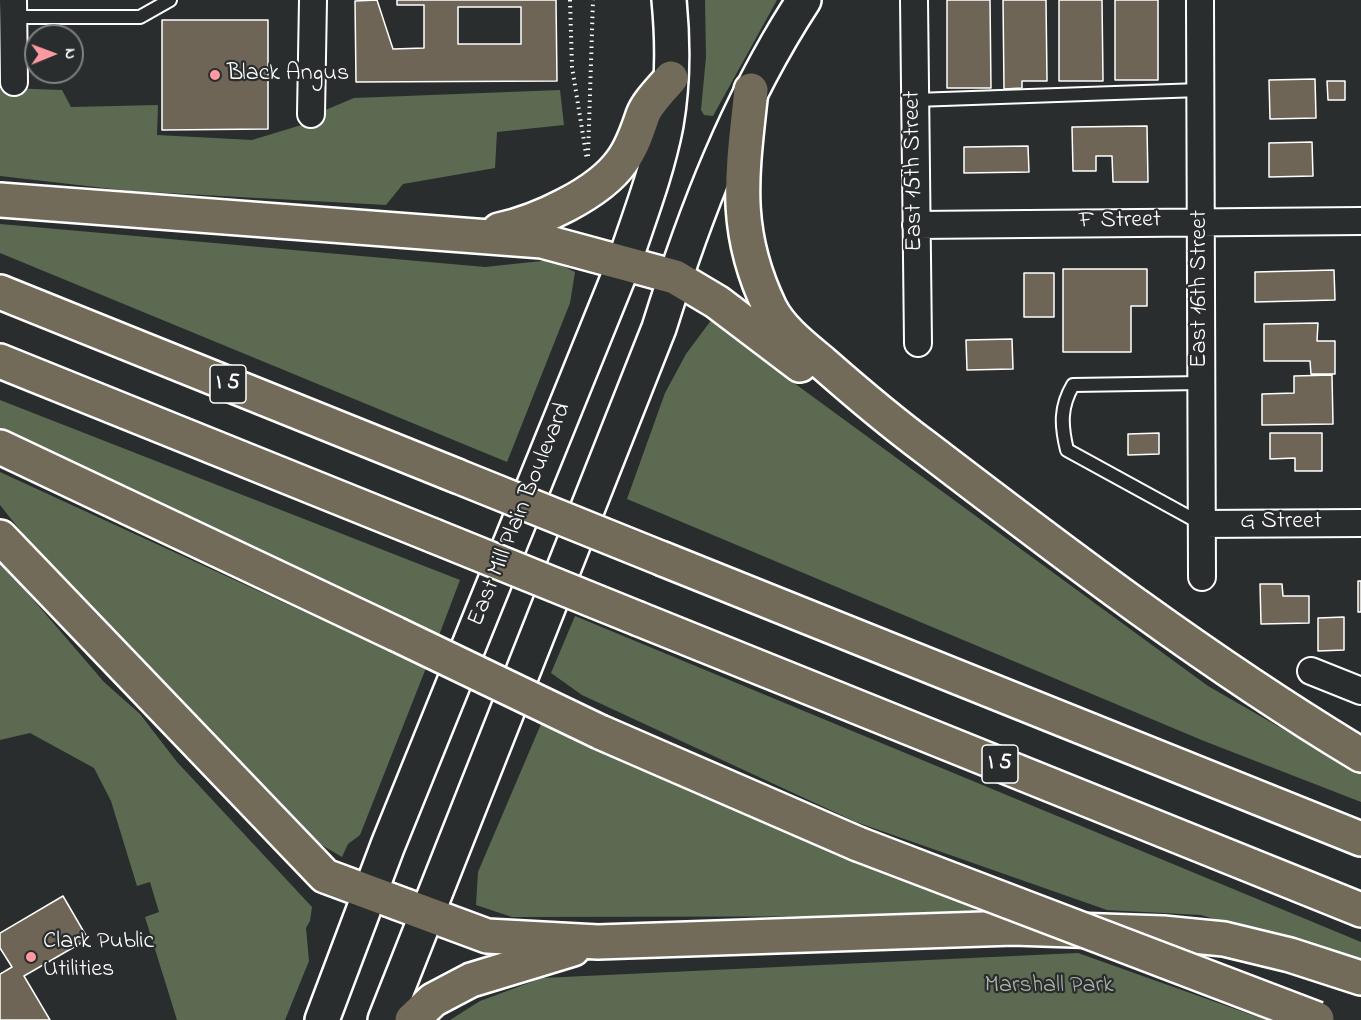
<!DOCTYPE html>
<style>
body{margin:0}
#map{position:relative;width:1361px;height:1020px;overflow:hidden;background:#2a2d2e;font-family:"Indie Flower",sans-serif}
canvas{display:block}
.north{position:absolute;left:24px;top:24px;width:60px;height:60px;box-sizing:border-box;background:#2a2d2e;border:2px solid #7f8182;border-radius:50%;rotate:89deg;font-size:16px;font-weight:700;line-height:24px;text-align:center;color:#fff}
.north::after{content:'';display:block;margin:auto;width:21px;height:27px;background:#ff9aa2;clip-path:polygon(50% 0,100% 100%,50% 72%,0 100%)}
</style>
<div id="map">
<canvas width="1361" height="1020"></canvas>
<div class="north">N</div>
</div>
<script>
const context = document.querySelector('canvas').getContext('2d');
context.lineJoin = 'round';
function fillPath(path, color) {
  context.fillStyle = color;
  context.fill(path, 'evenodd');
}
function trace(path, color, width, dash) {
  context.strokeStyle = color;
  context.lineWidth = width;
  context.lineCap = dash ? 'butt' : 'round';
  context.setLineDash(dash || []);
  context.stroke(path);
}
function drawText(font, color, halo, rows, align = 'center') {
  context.font = font + ' "Indie Flower",sans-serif';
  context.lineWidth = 4.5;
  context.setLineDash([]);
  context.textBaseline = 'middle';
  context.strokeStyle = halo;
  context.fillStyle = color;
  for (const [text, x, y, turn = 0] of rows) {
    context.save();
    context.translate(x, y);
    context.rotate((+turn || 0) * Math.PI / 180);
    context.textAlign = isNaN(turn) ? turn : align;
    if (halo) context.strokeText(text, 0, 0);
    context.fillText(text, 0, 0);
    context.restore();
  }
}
fillPath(new Path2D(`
 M0,0L6,88L62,90L71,107L158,105L157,135L252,140L308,123L323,111L354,98L560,90L564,125L497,132L495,168L403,184L386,205L130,191L0,176Z
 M705,0H777L713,116L704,115L701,110L706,57Z
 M0,224L485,267L551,260L575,272L570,303L507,462L0,253Z
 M715,315L790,380L1208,686L1361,774V802L1204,741L627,499L665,393L686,354Z
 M0,400L460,580L438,638L0,428Z
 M0,472L426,668L360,835L348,844L342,857L320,844L50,568L0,505Z
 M0,561L104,682L140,714L177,762L312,907L310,921L306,928L309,961L285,1020H177L145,917L159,912L150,882L137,886L111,801L94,768L30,733L0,740Z
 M575,616L1361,942V963L1201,915L1107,910L856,822L582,695L551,673Z
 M544,717L957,898L986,916L512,917L476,905L478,872Z
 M1078,953L1266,1020H450L480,1001L542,978Z`), '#5c6a51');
const building = new Path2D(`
 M377,0L393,49L424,48V5H397V0H556L557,81L356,82L355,1ZM458,7H521V44H458Z
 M947,0H990L991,88H947Z
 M1003,0H1046L1047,81H1022V88L1004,89Z
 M1059,0H1102L1103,81H1059Z
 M1115,0H1158V80H1115Z
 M162,20H268V129L162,130Z
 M1315,79L1316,118L1270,119L1269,80Z
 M1327,81H1345V100H1328Z
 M1147,126L1148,182H1113L1112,156H1096V171H1073L1072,127Z
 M1312,142L1313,176L1269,177V143Z
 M1028,146L1029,172L964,173V147Z
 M1063,269H1147V306H1131V352H1063Z
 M1334,270L1335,300L1255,302V272Z
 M1024,273H1054V317H1024Z
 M1318,323L1317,341H1335V374H1311L1310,361H1264V324Z
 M1012,339L1013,369L967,370L966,340Z
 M1332,375L1333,424L1262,425V394L1294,393V376Z
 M1159,433V454L1128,455V434Z
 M1270,433H1322V471H1295V458L1270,459Z
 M1358,581H1361V612H1358Z
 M1260,584H1282L1283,596H1309V623L1261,624Z
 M1344,617V650L1318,651V618Z
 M63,896L88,939L24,976L50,1020H0V974L12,967L0,948V933Z`);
fillPath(building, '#6e6556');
trace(building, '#fff', 1.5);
const service = new Path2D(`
 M13,17H140L170,0
 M915,100L1200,90
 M1201,383L1073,385C1060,407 1061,425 1067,450L1202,524`);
const minor = new Path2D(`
 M13,0L14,82
 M914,0L918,343
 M1200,0L1202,577
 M311,114L313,0
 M916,225L1361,221
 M1202,524L1361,523
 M1311,671L1361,691`);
const secondary = new Path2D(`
 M322,1020L388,845L624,263C639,218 657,172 666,125C673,85 673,41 669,0
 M385,1020L659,328C695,213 738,101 804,0`);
const motorway = new Path2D(`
 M751,90C742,174 732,229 770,308C781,330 805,348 824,364C857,393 890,421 925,447C1066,555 1208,663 1361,755
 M0,200L542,241L675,277L717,302L800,365
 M499,230C537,222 599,194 622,161C632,148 638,130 643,115C648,102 662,89 671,78
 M0,292L457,476
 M0,361L434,536
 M0,447L396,634
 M0,537L325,876L487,936L598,942L1013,928L1163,933L1224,939L1290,955L1361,978
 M663,559L1361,839
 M639,619L1361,910
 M600,732L858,844
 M412,1020L433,1000L471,980L573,949`);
trace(service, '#fff', 16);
trace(minor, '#fff', 30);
trace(secondary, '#fff', 38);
trace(motorway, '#fff', 38);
trace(new Path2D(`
 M570,0L572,67L587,160
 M588,156L593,0`), '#fff', 4, [1.5, 4.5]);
trace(service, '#2a2d2e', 12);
trace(minor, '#2a2d2e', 26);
trace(secondary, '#2a2d2e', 33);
trace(motorway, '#736b5a', 33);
const motorwayBridge = new Path2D(`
 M457,476L663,559
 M434,536L639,619
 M396,634L600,732
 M858,844L1317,1019`);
trace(motorwayBridge, '#fff', 38, []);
trace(motorwayBridge, '#736b5a', 33);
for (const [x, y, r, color] of [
 [215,75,6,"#ff9aa2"],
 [31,957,6,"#ff9aa2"]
]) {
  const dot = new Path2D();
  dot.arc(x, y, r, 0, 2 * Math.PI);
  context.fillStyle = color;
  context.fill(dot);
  trace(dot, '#2a2d2e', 2);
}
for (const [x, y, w] of [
 [228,384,36],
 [1000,764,36]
]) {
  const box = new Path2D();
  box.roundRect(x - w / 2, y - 19, w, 38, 4.5);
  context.fillStyle = '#2a2d2e';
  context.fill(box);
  trace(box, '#fff', 1.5);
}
drawText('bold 22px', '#fff', null, [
 ["I 5",228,384],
 ["I 5",1000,764]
]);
drawText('24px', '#fff', '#2a2d2e', [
 ["Black Angus",227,75],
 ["Clark Public",43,943],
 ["Utilities",43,971]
], 'left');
drawText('24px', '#fff', '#2a2d2e', [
 ["East 15th Street",915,171,-91],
 ["F Street",1120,222,-1],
 ["East 16th Street",1201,289,-90],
 ["East Mill Plain Boulevard",521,515,-68],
 ["G Street",1281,523]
]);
drawText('24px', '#aeb4a8', '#2a2d2e', [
 ["Marshall Park",1049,987]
]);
</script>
